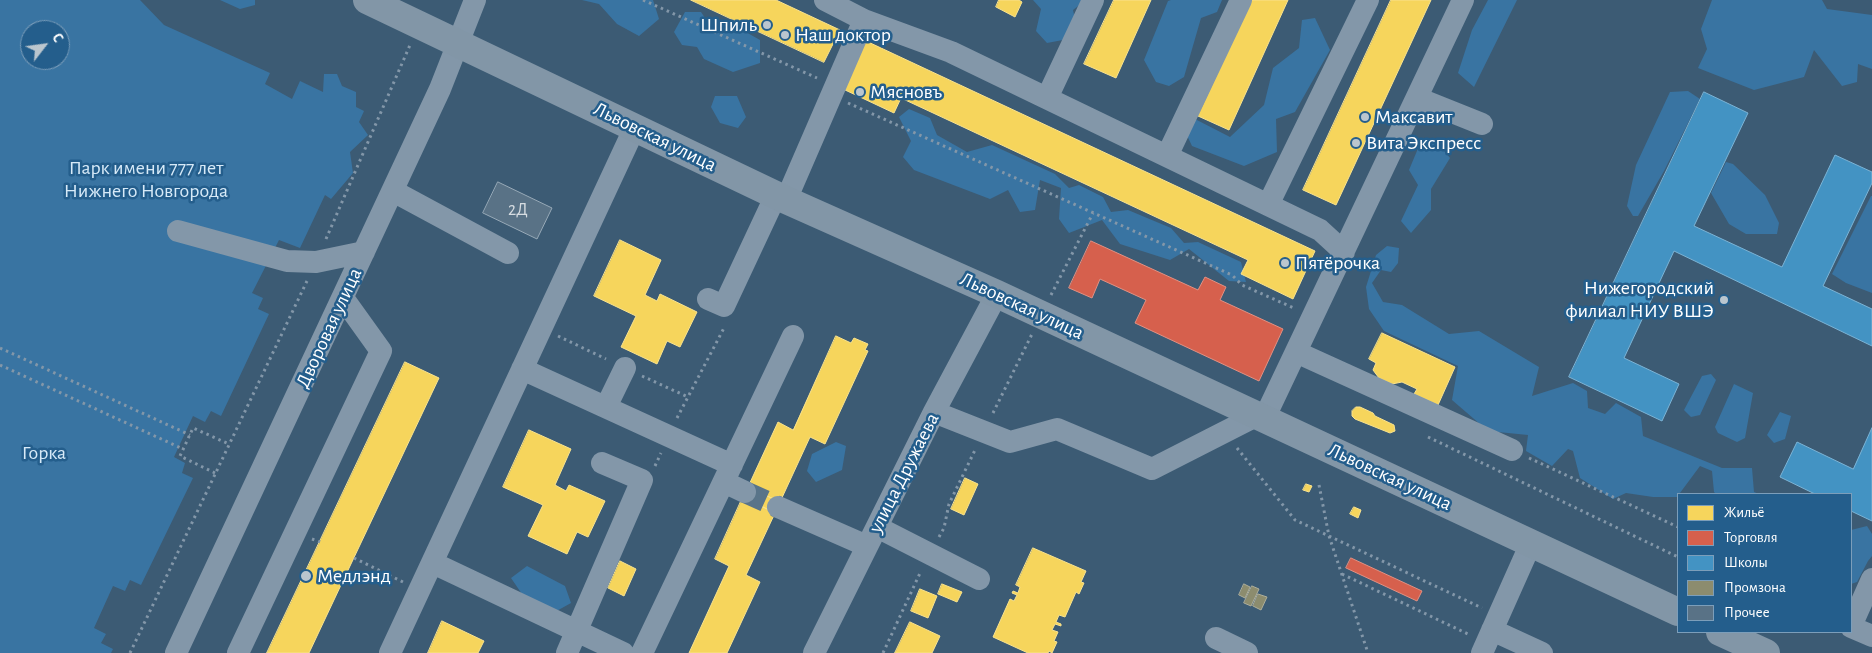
<!DOCTYPE html>
<meta charset="utf-8">
<style>
body{margin:0}
#map{position:relative;width:1872px;height:653px;overflow:hidden;background:#3c5b74;font-family:"Alegreya Sans",sans-serif}
canvas{display:block}
.legend{position:absolute;left:1677px;top:493px;width:175px;height:140px;box-sizing:border-box;background:#245e8c;border:1px solid #7c9eba;margin:0;padding:6px 9px;list-style:none;font-size:15px;color:#fff}
.legend li{display:flex;align-items:center;gap:10px;height:25px}
.legend b{width:25px;border:1px solid #7c9eba}
.north{position:absolute;left:20px;top:20px;width:50px;height:50px;box-sizing:border-box;background:#245e8c;border:1px solid #7c9eba;border-radius:50%;rotate:60deg;font-size:14px;font-weight:700;line-height:20px;text-align:center;color:#fff}
.north::after{content:'';display:block;margin:auto;width:18px;height:22px;background:#bbc6ce;clip-path:polygon(50% 0,100% 100%,50% 72%,0 100%)}
</style>
<div id="map">
<canvas width="1872" height="653"></canvas>
<ul class="legend">
<li><b style="height:14px;background:#f6d55c"></b>Жильё</li>
<li><b style="height:14px;background:#d6604d"></b>Торговля</li>
<li><b style="height:14px;background:#4393c3"></b>Школы</li>
<li><b style="height:14px;background:#8c8c6e"></b>Промзона</li>
<li><b style="height:14px;background:#597286"></b>Прочее</li>
</ul>
<div class="north">С</div>
</div>
<script>
const context = document.querySelector('canvas').getContext('2d');
context.lineJoin = 'round';
function fillPath(path, color) {
  context.fillStyle = color;
  context.fill(path, 'evenodd');
}
function trace(path, color, width, dash) {
  context.strokeStyle = color;
  context.lineWidth = width;
  context.lineCap = dash ? 'butt' : 'round';
  context.setLineDash(dash || []);
  context.stroke(path);
}
function drawText(font, color, halo, rows, align = 'center') {
  context.font = font + ' "Alegreya Sans",sans-serif';
  context.lineWidth = 5;
  context.setLineDash([]);
  context.textBaseline = 'middle';
  context.strokeStyle = halo;
  context.fillStyle = color;
  for (const [text, x, y, turn = 0] of rows) {
    context.save();
    context.translate(x, y);
    context.rotate((+turn || 0) * Math.PI / 180);
    context.textAlign = isNaN(turn) ? turn : align;
    if (halo) context.strokeText(text, 0, 0);
    context.fillText(text, 0, 0);
    context.restore();
  }
}
fillPath(new Path2D(`
 M0,0H140L164,25L270,73L265,84L292,99L300,81L323,92L324,74H337L342,86L356,92V107L364,111L359,122L368,135L350,152L353,173L331,199L325,195L300,248L279,240L252,293L263,298L258,309L269,314L221,416L211,411L205,422L193,416L174,457L185,463L182,473L193,478L141,585L130,580L125,591L113,586L94,628L106,634L101,643L113,649L111,653H0ZM30,30H60V60H30Z
 M220,0H255V5L240,9Z
 M582,0H653L659,19L639,36L617,24L599,4Z
 M1033,0H1086L1073,10L1076,24L1068,39L1047,43L1036,31L1041,9Z
 M1171,0H1222L1217,12L1201,18L1184,77L1169,86L1156,82L1144,60L1168,1Z
 M1488,0H1517L1474,87L1458,73L1472,30Z
 M1712,0H1822L1827,9L1872,15V69L1858,64L1857,82L1842,86L1814,50L1804,77L1754,90L1698,68L1707,49L1701,29Z
 M685,12H701L711,27L728,22L760,40V63L733,72L704,59L697,47L682,45L674,32Z
 M1315,18L1330,50L1295,112L1276,119L1277,152L1244,166L1192,146L1183,127L1193,118L1230,137L1264,105L1273,68L1299,48L1302,20Z
 M1688,91L1700,99L1664,171L1638,216H1633L1627,206L1636,165L1670,92Z
 M715,96H737L746,117L738,128L720,123L711,107Z
 M909,109L930,118L937,135L967,152L992,145L1055,174L1069,188L1079,185L1103,197L1111,212L1128,210L1171,228L1184,243L1198,242L1241,262L1246,282L1229,281L1189,249L1170,260L1120,244L1102,220L1069,233L1059,219L1061,188L1040,180L1035,210L1020,212L1008,190L990,199L914,170L903,157L911,141L899,117Z
 M1434,138L1450,158L1431,189V210L1411,233L1401,221L1418,185L1409,170L1419,146Z
 M1726,162L1733,164L1765,195L1779,223L1777,234H1746L1729,224L1711,193Z
 M1871,196H1872V293L1846,283L1832,274Z
 M1387,246L1399,248L1398,263L1391,272L1381,270L1372,283L1383,302L1402,305L1449,334L1479,331L1539,367L1532,396L1573,383L1587,391L1588,408L1605,414L1616,403L1641,417L1643,436L1722,468H1752L1754,492L1759,494H1716L1714,492L1712,471L1700,466L1677,497H1653L1626,493L1613,499L1580,478L1573,451L1568,449L1552,466L1526,451L1528,435L1488,431L1452,400L1458,366L1384,331L1369,309L1366,287L1376,255Z
 M1711,374L1716,380L1700,415L1691,417L1684,410L1702,376Z
 M1734,384L1753,393L1745,438L1737,442L1718,433L1715,427Z
 M1780,412L1791,416L1785,439L1774,443L1767,435Z
 M836,442L846,446L842,470L816,482L807,471L812,454Z
 M1867,526L1872,534V556L1868,561L1857,582L1851,584V530Z
 M527,566L565,586L571,603L553,613L524,597L511,578Z`), '#3974a2');
const homes = new Path2D(`
 M691,0H776L840,30L824,62Z
 M999,0H1019L1022,2L1015,17L996,7Z
 M1114,0H1151L1116,78L1084,64Z
 M1251,0H1288L1229,130L1198,116Z
 M1391,0H1431L1336,205L1303,190Z
 M866,41L1315,251L1293,299L1241,274L1248,260L901,98L894,113L843,89Z
 M620,240L661,260L645,295L657,301L660,294L697,312L680,347L667,341L657,364L621,347L636,316L594,296Z
 M1382,333L1455,367L1438,405L1414,394L1417,389L1402,382L1392,384L1379,378L1373,370L1376,363L1369,359Z
 M836,336L851,343L854,338L868,344L865,350L868,351L825,444L810,437L780,502L748,487L778,422L793,430Z
 M405,362L439,378L341,585L309,653H267Z
 M1356,407H1360L1373,413L1375,416L1394,425L1395,431L1390,433L1355,419L1352,416V411Z
 M529,430L571,449L555,485L566,491L569,485L605,501L588,537L577,532L567,554L528,536L543,505L503,487Z
 M965,478L978,484L964,515L951,509Z
 M1306,484L1312,486L1309,492L1303,490Z
 M748,487L780,502L775,513L743,497Z
 M743,497L775,513L746,575L760,582L727,653H689L729,566L715,559Z
 M1354,507L1361,510L1358,518L1350,514Z
 M1033,548L1086,571L1081,582L1084,583L1079,594L1076,592L1065,617L1059,615L1056,622L1061,624V626L1055,624L1052,630L1058,632L1054,641L1057,642L1052,653L1049,651L1048,653H1028L993,637L1010,599L1014,601L1017,595L1012,593L1013,591L1018,593L1020,587L1016,585Z
 M620,561L636,569L624,596L608,588Z
 M942,584L962,592L957,602L938,594Z
 M920,589L937,596L928,618L911,611Z
 M442,621L484,641L478,653H428Z
 M910,622L940,636L932,653H895Z`);
fillPath(homes, '#f6d55c');
trace(homes, '#f9e28d', 1);
const shops = new Path2D(`
 M1091,241L1198,290L1205,277L1226,287L1220,300L1283,329L1259,381L1135,323L1146,300L1100,279L1092,298L1069,288Z
 M1351,558L1422,591L1417,601L1346,568Z`);
fillPath(shops, '#d6604d');
trace(shops, '#e29082', 1);
const schools = new Path2D(`
 M1704,92L1748,113L1694,226L1782,267L1835,155L1872,172V183L1823,286L1872,309V346L1674,251L1624,358L1679,384L1662,421L1569,377Z
 M1872,428V521L1851,511V494H1815L1780,477L1797,442L1853,469Z`);
fillPath(schools, '#4393c3');
trace(schools, '#7bb3d5', 1);
const industry = new Path2D(`
 M1244,584L1250,587L1245,598L1239,595Z
 M1252,586L1259,589L1251,606L1244,603Z
 M1258,594L1267,597L1261,610L1253,606Z`);
fillPath(industry, '#8c8c6e');
trace(industry, '#aeae9a', 1);
const building = new Path2D(`
 M498,182L552,208L537,239L483,213Z`);
fillPath(building, '#597286');
trace(building, '#97a9b7', 1);
trace(new Path2D(`
 M745,492L778,507`), '#597489', 22, [22, 11]);
trace(new Path2D(`
 M643,0L817,78
 M848,103L1232,275L1242,285L1296,309
 M326,239L410,45
 M1051,295L1093,213
 M558,336L606,359
 M0,348L190,435
 M0,365L183,449
 M642,376L688,397
 M993,413L1032,334
 M677,418L725,326
 M1428,437L1678,557
 M1237,448L1295,520L1482,608
 M1529,458L1678,527
 M655,466L661,453
 M215,473L180,456L193,428L229,444
 M1319,485L1329,536L1368,653
 M939,537L944,528L949,504L976,448
 M312,539L320,542
 M354,558L403,582
 M1342,574L1470,635
 M130,653L307,281
 M883,653L921,571`), '#8397a9', 3, [2.5, 4]);
trace(new Path2D(`
 M825,0L864,20L951,52L1320,230L1344,252
 M1047,98L1093,0
 M1417,98L1482,124
 M1167,156L1241,0
 M393,191L508,253
 M786,200L864,20
 M1268,205L1368,0
 M178,231L287,261L316,262L364,252
 M708,299L724,306L776,195
 M1296,352L1512,450
 M522,369L732,465
 M606,407L625,368
 M934,412L1010,442L1057,429L1152,469L1256,416
 M1264,419L1463,0
 M724,482L745,492
 M778,507L867,546
 M877,527L979,579
 M433,563L623,653
 M1851,626L1872,579
 M1851,627L1872,636
 M1492,630L1542,653
 M1216,638L1247,653
 M176,653L440,89L475,0
 M238,653L381,351L343,298
 M390,653L635,127
 M567,653L642,480L602,463
 M642,653L793,336
 M814,653L934,412L997,294
 M1482,653L1531,543`), '#8397a9', 22);
trace(new Path2D(`
 M367,0L786,200L997,294L1678,612
 M1720,632L1766,653`), '#8296a7', 28);
for (const [x, y, r, color] of [
 [767,25,5,"#bbc6ce"],
 [785,35,5,"#bbc6ce"],
 [860,92,5,"#bbc6ce"],
 [1365,117,5,"#bbc6ce"],
 [1356,143,5,"#bbc6ce"],
 [1285,263,5,"#bbc6ce"],
 [1724,300,5,"#bbc6ce"],
 [306,576,6,"#bbc6ce"]
]) {
  const dot = new Path2D();
  dot.arc(x, y, r, 0, 2 * Math.PI);
  context.fillStyle = color;
  context.fill(dot);
  trace(dot, '#245e8c', 2);
}
drawText('18px', '#d6dce1', null, [
 ["2Д",518,210]
]);
drawText('20px', '#fff', '#245e8c', [
 ["Шпиль",757,25,"right"],
 ["Наш доктор",795,35],
 ["Мясновъ",870,92],
 ["Максавит",1375,117],
 ["Вита Экспресс",1366,143],
 ["Пятёрочка",1295,263],
 ["Нижегородский",1714,288,"right"],
 ["филиал НИУ ВШЭ",1714,311,"right"],
 ["Медлэнд",317,576]
], 'left');
drawText('20px', '#fff', '#245e8c', [
 ["Львовская улица",655,137,26],
 ["Львовская улица",1022,306,25],
 ["Дворовая улица",329,328,-65],
 ["улица Дружаева",904,473,-63],
 ["Львовская улица",1390,477,25]
]);
drawText('20px', '#d7eaf8', '#245e8c', [
 ["Парк имени 777 лет",146,168],
 ["Нижнего Новгорода",146,191],
 ["Горка",44,453]
]);
</script>
